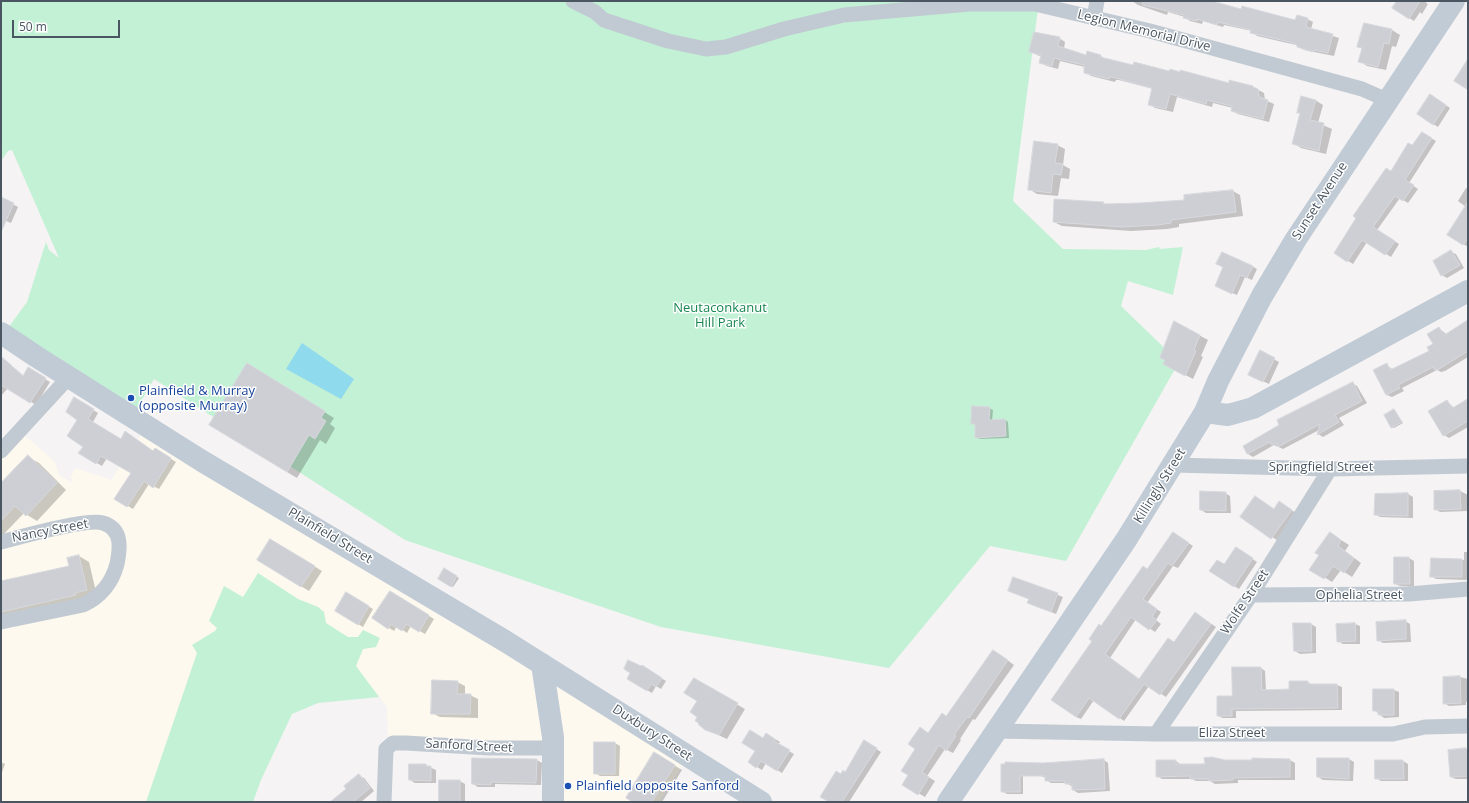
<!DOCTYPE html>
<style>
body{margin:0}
#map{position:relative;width:1469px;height:803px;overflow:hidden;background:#f5f3f3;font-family:"Open Sans",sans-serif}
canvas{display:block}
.frame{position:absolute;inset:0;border:2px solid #4a5661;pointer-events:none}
.scale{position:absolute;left:12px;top:20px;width:108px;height:18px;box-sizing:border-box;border:2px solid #4a5661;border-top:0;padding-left:5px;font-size:12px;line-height:14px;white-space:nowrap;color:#4a5661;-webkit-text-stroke:3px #fff;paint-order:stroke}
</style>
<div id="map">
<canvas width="1469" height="803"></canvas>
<div class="frame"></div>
<div class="scale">50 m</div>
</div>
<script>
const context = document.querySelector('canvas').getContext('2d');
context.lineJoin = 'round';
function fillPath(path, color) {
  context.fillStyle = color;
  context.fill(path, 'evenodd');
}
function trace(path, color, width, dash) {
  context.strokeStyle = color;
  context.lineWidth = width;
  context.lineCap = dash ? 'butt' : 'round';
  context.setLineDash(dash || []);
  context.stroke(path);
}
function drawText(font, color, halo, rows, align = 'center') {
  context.font = font + ' "Open Sans",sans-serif';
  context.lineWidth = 3;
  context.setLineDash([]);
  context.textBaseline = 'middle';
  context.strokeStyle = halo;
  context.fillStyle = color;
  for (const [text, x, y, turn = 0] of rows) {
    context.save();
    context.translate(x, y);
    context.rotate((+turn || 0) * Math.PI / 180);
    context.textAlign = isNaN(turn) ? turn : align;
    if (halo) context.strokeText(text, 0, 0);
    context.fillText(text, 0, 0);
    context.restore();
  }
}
fillPath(new Path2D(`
 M147,426L686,759L661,799L664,802H550L548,753L388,737L387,707L356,666L363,649L376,647L358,637L348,638L326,623L324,612L318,607L298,599L258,573L243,598L224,586L218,628L215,631L192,645L198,653L146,802H1V453L23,434L55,462L59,475L73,483L71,477L75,468L111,480Z`), '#fdf9ef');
fillPath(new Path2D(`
 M1,1H1039L1013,201L1063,249L1146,250L1159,247L1160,249L1183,247L1173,295L1128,281L1121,306L1179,362L1066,561L990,546L889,668L661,627L405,540L154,379L133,415L5,332L27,302L46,242L49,250L59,258L12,150L8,151L1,161Z
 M258,573L298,599L318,607L324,612L326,623L348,637H358L363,630L380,638L376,647L363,649L356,666L379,697L318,703L292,714L261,780L253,802H146L197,653L192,645L215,631L217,628L209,621L224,586L243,597Z`), '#c3f1d5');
fillPath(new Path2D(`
 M302,343L354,379L341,399L286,369Z`), '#90daee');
fillPath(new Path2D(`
 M1132,1H1210L1242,10L1296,22L1307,19L1313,22L1311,29L1339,38L1334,56L1304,50L1296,45L1257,36L1252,31L1224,25L1223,27L1203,21L1202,24L1190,21L1185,17L1168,12L1167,15L1138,5Z
 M1398,1H1427L1426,3L1428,4L1422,14L1420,12L1414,21L1394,8Z
 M1365,24L1392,30L1400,35L1396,47L1392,46L1386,70L1367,66L1360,61L1363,49L1359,47Z
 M1059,38L1065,42L1064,49L1087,57L1101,56L1107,60L1229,84L1253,87L1264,93L1265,100L1274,104L1269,122L1238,114L1232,111L1233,108L1213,103L1212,107L1177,97L1173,112L1155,108L1149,104L1153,89L1119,80H1116L1115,82L1091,76L1085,72V67L1060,61L1058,69L1047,66L1040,63L1042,57L1030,52Z
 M1435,98L1450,108L1438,127L1433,124Z
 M1315,100L1323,105L1318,123L1332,129L1326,154L1301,148L1293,143L1301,114L1298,112Z
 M1422,133L1436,141L1409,183L1418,189L1408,203L1400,198L1377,230L1399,244L1391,257L1367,242L1353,264L1335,253L1392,172Z
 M1057,145L1065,149L1063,165L1070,169L1069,179L1061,178L1058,196L1037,194L1029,189Z
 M1466,188L1468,189V247L1448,234L1466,207L1458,201Z
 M1233,191L1240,195L1243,216L1179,224V227L1167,229L1131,231L1062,226L1054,222L1103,203L1106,205L1185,201Z
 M1,198L18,207L11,223L1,219Z
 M1451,252L1456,254L1464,268L1447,278L1442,275Z
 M1218,264L1252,266L1257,269L1252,280L1245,277L1237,295L1221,288L1224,268Z
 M1175,322L1208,340L1201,356L1203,357L1193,379L1172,368Z
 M1468,322V357L1445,371L1441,372L1437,370L1402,388L1404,391L1392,397L1387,395L1375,371L1387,365L1393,370L1430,351L1439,328L1446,334Z
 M1260,352L1279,362L1269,384L1254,377Z
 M2,358L24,376L28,369L50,382L36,405L8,388L1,396Z
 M258,371L334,418L330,424L335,428L326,444L320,440L297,478L287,472Z
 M1352,383L1357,386L1367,403L1339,418L1344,425L1323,437L1318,434L1319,430L1283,449L1274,445L1253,457L1248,454L1244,446Z
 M75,399L98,413L93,422L120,439L153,452L155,449L176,462L159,489L149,484L133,509L116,499L133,473L107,458L102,466L80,453L84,446Z
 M1447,401L1454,408L1468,401V427L1449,438L1444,435Z
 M989,408L993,410L992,421L1005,420L1008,422L1009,438L980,439L976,437V425L972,423Z
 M1394,410L1403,423L1394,428L1391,427Z
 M28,457L39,463L66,490L37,521L24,513L3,535L1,534V485Z
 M1460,491L1468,495V511L1440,512L1435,509Z
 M1225,493L1230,496L1231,513H1206L1201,510Z
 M1408,494L1413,497V518L1380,517L1375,514L1376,495Z
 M1287,507L1299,515L1280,542L1241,517Z
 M1330,533L1349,545L1345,551L1361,563L1352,577L1341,570L1332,582L1311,569L1321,555Z
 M1178,536L1193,546L1178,568L1173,566L1147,603L1161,612L1156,620L1161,624L1155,632L1136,619L1110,658L1139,680L1200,616L1216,627L1166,697L1149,686L1124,721L1094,700L1081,719L1076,717L1093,640L1101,627Z
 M278,544L322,571L309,591L258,560Z
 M1241,551L1257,562L1239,589L1234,586L1225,566Z
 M1464,552H1468V580L1436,579L1431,576L1432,559L1464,560Z
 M79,556L89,562L97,596L1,620V582L70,566Z
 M1409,558L1414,561V587L1400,586L1395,584Z
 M445,570L459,578L453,587L439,578Z
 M1014,578L1063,597L1056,614L1033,605L1029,599L1009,591Z
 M390,592L434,619L425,634L411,626L407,633L397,626L394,631L373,618Z
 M347,594L373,609L363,627L336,611Z
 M1405,621L1410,624L1411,642L1383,643L1378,640Z
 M1311,624L1316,627V653L1300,654L1295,651Z
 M1355,624L1360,626V644H1343L1338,641Z
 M999,654L1014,665L975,720L973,719L960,739L961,740L953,753L945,749L927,776L935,781L925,797L904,785L929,734L946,717Z
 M642,666L666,681L661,689L656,686L652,693L628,679Z
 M1261,668L1265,671L1266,691L1290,690L1308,682L1312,685H1337L1342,687V710L1236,711V718H1223L1218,716Z
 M1460,677L1468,679V701L1466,702V705L1449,706L1444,703Z
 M694,680L745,709L727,739L705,729L696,721L699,716L698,700Z
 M457,682L465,686V695H470L478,699V718L440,717L432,713Z
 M1394,690L1399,692V717L1384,718L1374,710Z
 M766,734L780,742L778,745L794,754L782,773L766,763L762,770L749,762Z
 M864,741L881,752L849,802H831L845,773Z
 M615,743L620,746L619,776H600L595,773Z
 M1466,749L1468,751V779H1456L1451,777Z
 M654,753L682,770L662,802H634Z
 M1253,759L1290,760L1295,763V780H1238V783L1215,784L1210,781H1196L1192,779H1162L1157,776L1176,761L1181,765L1253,761Z
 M1349,759L1354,762L1353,781L1323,780L1318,777Z
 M537,760L542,763L541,785L495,784V787H478L473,784Z
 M1104,760L1108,763L1110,791L1078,793L1073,790V787L1066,783H1051L1046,780V778L1038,775Z
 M1403,761L1408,764V781H1381L1376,778Z
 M1,762L5,764L1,775Z
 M425,765L436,770V783H415L410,780Z
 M1023,766V794H1007L1002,791Z
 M359,776L364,778L374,791L361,802H333Z
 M460,781L465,784V802H440Z`), '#0003');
const building = new Path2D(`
 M1143,1H1212L1241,9L1242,6L1295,20L1297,15L1308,18L1306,27L1333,34L1328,53L1314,50L1313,52L1297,47V45L1290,42L1250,33L1251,30L1218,22L1217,25L1197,19V21L1183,18L1184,15L1143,5Z
 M1397,1H1420L1409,19L1392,8Z
 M1364,23L1392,29L1389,44L1384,43L1378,67L1358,62L1362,48L1357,47Z
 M1034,32L1060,37L1058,46L1086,55L1087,51L1101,55L1100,57L1133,65L1134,62L1169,71L1170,69L1180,72V70L1229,83V80L1253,86V87L1258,89L1259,97L1268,100L1263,119L1231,111L1232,106L1207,100L1206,104L1170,94L1166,109L1148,105L1152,88L1112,77H1110L1109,79L1084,73V65L1054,58L1052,66L1039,63L1041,55L1029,52Z
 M1468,59V90L1454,81Z
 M1430,94L1446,105L1433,125L1417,114Z
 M1301,96L1316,100L1310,120L1324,123L1319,151L1292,144L1300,113H1297Z
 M1422,132L1432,138L1405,180L1414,185L1403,201L1395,196L1373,227L1395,241L1385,255L1362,240L1347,262L1334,253L1356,218L1353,216L1386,168L1391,171L1408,143L1412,145Z
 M1034,141L1058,144L1055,163L1063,164L1061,175L1053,174L1051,193L1028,190Z
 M1233,190L1236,212L1171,220V223L1158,225L1122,227L1053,222L1054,199L1104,202L1103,204L1140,203L1184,200V195Z
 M1,197L14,203L1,232Z
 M1468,202V238L1463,245L1447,235Z
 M1451,250L1460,265L1441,276L1433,261Z
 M1222,252L1253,266L1247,278L1240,275L1232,294L1215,286L1223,267L1216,264Z
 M1468,320V351L1439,369L1435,370L1433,367L1398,385L1400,388L1386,395L1373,370L1387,363L1390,370L1429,351L1427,347L1433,344L1427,334L1439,327L1444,335Z
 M1174,321L1200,335L1194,350L1196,351L1185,376L1163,364L1165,360L1160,358Z
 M1260,350L1275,358L1263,382L1248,375Z
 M1,356L23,376L28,367L46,378L30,403L1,385Z
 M247,363L325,411L321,418L326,421L315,439L309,435L287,472L209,425Z
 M1353,382L1362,401L1335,415L1339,422L1317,435L1320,424L1278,447L1276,443L1272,445L1270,442L1247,454L1243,446L1279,425L1277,420Z
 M74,397L94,409L88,419L121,439L125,431L153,451L155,448L171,458L153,488L144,481L127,507L114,499L131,473L101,456L96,464L91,461L78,453L83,447L67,436L77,420L66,412Z
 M1468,399V421L1443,436L1428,411L1447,400L1452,408Z
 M972,406L990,407L989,420L1005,419L1006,436L975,438V424H971Z
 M1394,409L1402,422L1391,428L1384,415Z
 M28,455L57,483L26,516L15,506L1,521V483Z
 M1460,490L1461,509L1434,510V491Z
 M1200,491L1226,492V511L1200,510Z
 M1408,493V516L1374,515L1375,494Z
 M1255,496L1274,509L1279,501L1292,510L1271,539L1240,517Z
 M1173,532L1189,543L1172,566L1168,563L1143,599L1157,609L1152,617L1157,620L1149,630L1131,617L1105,654L1139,679L1168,638L1174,642L1195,612L1211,624L1160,695L1144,684L1119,719L1089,698L1076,717L1051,700L1092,641L1089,639L1099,624L1101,626L1143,566L1147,569Z
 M1330,532L1341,540L1338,546L1354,558L1344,573L1333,566L1324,579L1309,570L1319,555L1315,553Z
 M270,539L315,566L301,587L257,560Z
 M1236,547L1253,558L1234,587L1209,571L1217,560L1224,564Z
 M79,555L87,590L75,593L76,595L1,612V581L69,566L67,558Z
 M1394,557H1409L1410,584H1394Z
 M1431,558L1462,559V577H1430Z
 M444,568L457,576L451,587L438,579Z
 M1013,577L1058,593L1051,612L1027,603L1029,599L1008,591Z
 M390,591L429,615L419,632L406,624L402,631L391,624L388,629L372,618Z
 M346,592L369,606L358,625L335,611Z
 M1406,620V639L1377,641L1376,622Z
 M1293,623H1311L1312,651H1294Z
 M1355,623L1356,641L1337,642L1336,624Z
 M993,650L1008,660L969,718L967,717L954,735L956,736L946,751L939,745L922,772L929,777L918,795L902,785L908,775L901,771L915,749L908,744L920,727L928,733L942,713L946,716Z
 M628,660L641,666L642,665L662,678L656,687L651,684L647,691L627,679L630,673L624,669Z
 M1232,667H1261L1262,690L1289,689V681H1308V684H1337L1338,708L1232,709V716H1217V696H1232Z
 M1460,676L1461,703L1443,704V677Z
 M694,678L738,703L719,735L705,730L698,724L699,723L695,721L697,717L690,712L697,701L684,693Z
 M432,680L458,681L457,694H471L470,714H431Z
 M1373,689H1394V715H1378V711H1373Z
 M750,730L763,738L766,733L775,739L774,741L790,750L777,771L761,761L756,768L748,762L755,751L742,743Z
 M864,740L877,748L842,802H829L820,797L836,771L841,774L843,770L845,772Z
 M594,742H615V774H594Z
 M1466,748L1468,751V776L1450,777L1448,750Z
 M654,752L675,765L652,802H633L626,798Z
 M1212,757L1225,760H1252V758L1290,759V777L1233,778V780L1209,781L1208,779H1190V776L1156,777V760H1176V764H1205L1204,758Z
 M472,758L537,759L536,783L491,782V785L472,784Z
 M1317,758H1349V779L1317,777Z
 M1104,759L1105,789L1072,790V784H1065V781H1045V776H1020V792H1001V764H1005V762L1043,763Z
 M1375,760H1403L1404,779H1375Z
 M409,764H426V766H431V781L409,780Z
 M359,774L370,788L353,802H330L346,789L344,786Z
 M439,780H460V802H439Z`);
fillPath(building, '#cdcfd5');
trace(building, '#d7d9de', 1);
trace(new Path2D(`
 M573,1L595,12L604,20L668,41L706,49L726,47L784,29L844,15L970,4H1035L1150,31L1362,89L1387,100
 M1094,18L1097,1
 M1,451L69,377
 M1173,465L1330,469L1468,466
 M1,542C20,537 88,518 103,523C123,529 120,549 117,564C112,583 100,597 83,605L1,622
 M1251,595L1409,594L1468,589
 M996,731L1156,734H1393L1425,727L1468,726
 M1156,734L1251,595L1330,469
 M384,802L386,749L393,743H406L489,748H554`), '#c1cad2', 15);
trace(new Path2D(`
 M1,333L37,357L202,461L505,641L761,802
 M1205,412L1228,415L1253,408L1468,291
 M542,664L553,737V802
 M948,802L1126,540L1205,412L1218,381L1262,296L1296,239L1454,1`), '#c1cbd6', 22);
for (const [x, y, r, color] of [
 [131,398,4,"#1a4fb4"],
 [568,786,4,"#1a4fb4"]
]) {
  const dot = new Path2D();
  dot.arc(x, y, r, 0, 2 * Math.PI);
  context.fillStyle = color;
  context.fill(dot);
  trace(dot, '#fff', 1.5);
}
drawText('13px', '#4a5661', '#fff', [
 ["Legion Memorial Drive",1144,31,14],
 ["Sunset Avenue",1320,201,-57],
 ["Springfield Street",1321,467],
 ["Killingly Street",1160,486,-58],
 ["Nancy Street",50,531,-11],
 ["Plainfield Street",330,536,31],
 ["Ophelia Street",1359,595],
 ["Wolfe Street",1245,602,-56],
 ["Duxbury Street",652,733,33],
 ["Eliza Street",1232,733],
 ["Sanford Street",469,746,3]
]);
drawText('13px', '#17864f', '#fff', [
 ["Neutaconkanut",720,308],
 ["Hill Park",720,323]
]);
drawText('13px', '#164399', '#fff', [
 ["Plainfield & Murray",139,391],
 ["(opposite Murray)",139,406],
 ["Plainfield opposite Sanford",576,786]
], 'left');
</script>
